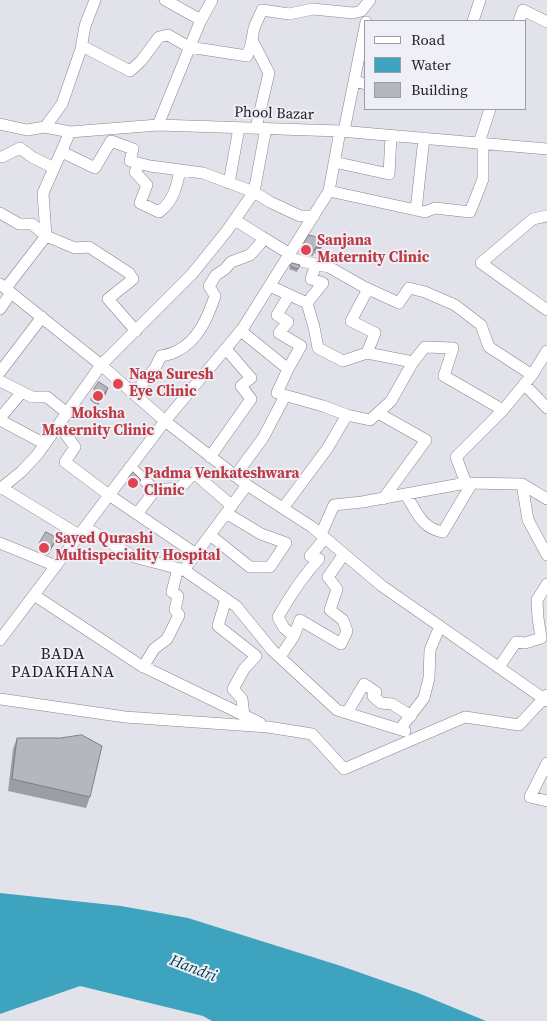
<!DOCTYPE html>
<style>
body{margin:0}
#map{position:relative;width:547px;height:1021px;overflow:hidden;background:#e2e2eb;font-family:"Source Serif 4",serif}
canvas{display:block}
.legend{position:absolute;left:364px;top:20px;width:162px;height:90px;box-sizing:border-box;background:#efeff8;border:1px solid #9d9da4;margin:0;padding:6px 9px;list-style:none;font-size:15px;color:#222225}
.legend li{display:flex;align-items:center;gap:10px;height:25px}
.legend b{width:25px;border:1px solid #9d9da4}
</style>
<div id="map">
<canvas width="547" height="1021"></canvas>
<ul class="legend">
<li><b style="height:6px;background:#fff"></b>Road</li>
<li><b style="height:14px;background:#3ea3be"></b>Water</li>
<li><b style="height:14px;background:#b6b6bf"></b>Building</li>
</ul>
</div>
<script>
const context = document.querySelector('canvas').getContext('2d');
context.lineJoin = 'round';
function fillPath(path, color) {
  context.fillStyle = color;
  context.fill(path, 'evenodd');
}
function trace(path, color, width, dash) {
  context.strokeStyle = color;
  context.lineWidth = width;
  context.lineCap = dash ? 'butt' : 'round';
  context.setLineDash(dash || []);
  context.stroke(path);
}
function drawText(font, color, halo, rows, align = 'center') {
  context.font = font + ' "Source Serif 4",serif';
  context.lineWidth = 4;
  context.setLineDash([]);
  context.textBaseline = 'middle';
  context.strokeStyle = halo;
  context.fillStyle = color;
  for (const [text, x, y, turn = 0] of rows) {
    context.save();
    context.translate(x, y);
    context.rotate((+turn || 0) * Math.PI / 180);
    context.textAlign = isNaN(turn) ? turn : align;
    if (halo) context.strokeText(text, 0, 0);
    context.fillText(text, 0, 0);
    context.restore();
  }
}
fillPath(new Path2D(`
 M0,893L121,906L188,918L341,966L418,993L486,1021H212L203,1016L80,986L0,1014Z`), '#3ea3be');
const minor = new Path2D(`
 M165,0L201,20
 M473,21L480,0
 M519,21L523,10L547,22
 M252,40L269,73L256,128
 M82,46L130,71L141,61L159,37L168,35L189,47L247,56L251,45L254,28L262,10L289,14L313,9L353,13L361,11L370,0
 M354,81L366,84
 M0,124L27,130L45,127L70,132L158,125L340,131L547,149
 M158,125L200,22L212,0
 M45,127L62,104L81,49L85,26L95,0
 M344,131L366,22
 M479,143L490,109
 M62,152L95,168L111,141L133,149L130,161L150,166L203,173L254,192L270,202L300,216H314
 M0,157H2L20,148L32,157L54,168
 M334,162L389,174L391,136
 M139,164L135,172L147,185L140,203L159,212C173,202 177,186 180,170
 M229,183L239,128
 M329,191L425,212L435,208L470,212L483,179V144
 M416,210L424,138
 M0,213L19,224H32L46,236L75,248L89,247L129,273L133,279L108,299L136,331
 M547,216L533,219L481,263L547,310
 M262,237L290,254
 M287,258L329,267L364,287L399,303L409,288L425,292L455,305L481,325L489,347L532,375L503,410L456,457L466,483L362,502L334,505L321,534
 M0,284L101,365L165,421L247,485L312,527L382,586L547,701
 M270,286L307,303L314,327L318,348L343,361L367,353L413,362L391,401L370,420L347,415
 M6,288L46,236L43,193L70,132
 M307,303L323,283L311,279L316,264
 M0,309L11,293
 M241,331L288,369L277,393L323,406L347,415L327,449L283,508
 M367,353L375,333L351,321L368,289
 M413,362L425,347L453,348L444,376L503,410
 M288,369L301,346L279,333L288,322L277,315L289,295
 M0,372L42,317
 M532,375L547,351
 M0,381L32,397H47L67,413
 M524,384L547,408
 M134,394L155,368L161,356C166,355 172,354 177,351C198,341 208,317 215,296L209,286L216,275L225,269L231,262L250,255L260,244L262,237L235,220
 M378,413L426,440L383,499
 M0,418L22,392
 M0,420L45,444
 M59,425L75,447L65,462L109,495L196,554
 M210,457L251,399L241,386L251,378L226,349
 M130,467L155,490L137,514
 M235,476L263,438L285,396
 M466,483L522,484L528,520L547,555
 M522,484L547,499
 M247,485L184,570L236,606L272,650L337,710L405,731
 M2,488L79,535
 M0,489L21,472L37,455L101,365L192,274L226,232L254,192L266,128
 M155,490L180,488L194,473L232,506
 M406,495C417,512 421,528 443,532L472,483
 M85,527L134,557L184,570
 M210,535L250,567H270L286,543L261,534L226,513
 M0,543L56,566
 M34,595L140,665L260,723
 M226,599L218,626L256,656L244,669L233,689L242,699L244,716
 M294,636L300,620L341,644L347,631L343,620L330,610L337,589L328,577L344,554
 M0,640L165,421L243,328L329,191L340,131
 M280,657L294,636L284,628L278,617C290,596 302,577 319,559L310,556L325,538
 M143,667L154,649L167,639L179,615L175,610L178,596L172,592L178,568
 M499,667L516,642L525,643L541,638L538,618L537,600L547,584
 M0,699L125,717L268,727L312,734L344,769L465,717L519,725L547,695
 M347,713L364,684L376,692L373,696L381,703L392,704L411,716
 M400,729L424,698L429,678L430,650L440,626
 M547,763L530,797L547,801`);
trace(minor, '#85858d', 12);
trace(minor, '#fff', 11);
fillPath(new Path2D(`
 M324,239L319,254L314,253L313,256L300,253L302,247Z
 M292,263L300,265L297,272L289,269Z
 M94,389L106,394L97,406L90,400Z
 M128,479L141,480L139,486L137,488L134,485L131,490L126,485Z
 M57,538L54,544L48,555L37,550L39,544Z
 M17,738L90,797L86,808L8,791L13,749Z`), '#9d9da4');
fillPath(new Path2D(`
 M108,388L106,394L97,406L99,400Z
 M137,480L131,490L133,484Z
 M57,538L54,544L48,555L50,549Z`), '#7f7f86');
const building = new Path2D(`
 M309,235L324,239L321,248L316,247L315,250L302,247Z
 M292,263L300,265L298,269L290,266Z
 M99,382L108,388L99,400L92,395L95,390L94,389Z
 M133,472L141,480L139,482L137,480L133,484L128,479Z
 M46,532L57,538L50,549L39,544Z
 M82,735L102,746L90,797L12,779L17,738H60Z`);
fillPath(building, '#b6b6bf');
trace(building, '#7f7f86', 1);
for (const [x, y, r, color] of [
 [306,250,6,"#e0444e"],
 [118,384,6,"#e0444e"],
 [98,396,6,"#e0444e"],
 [133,483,6,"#e0444e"],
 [44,548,6,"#e0444e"]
]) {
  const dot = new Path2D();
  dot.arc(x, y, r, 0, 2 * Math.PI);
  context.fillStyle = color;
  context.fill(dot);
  trace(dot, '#efeff8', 2);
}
drawText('15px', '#222225', '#efeff8', [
 ["Phool Bazar",274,114,2]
]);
drawText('bold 15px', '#be3a42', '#efeff8', [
 ["Sanjana",317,241],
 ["Maternity Clinic",317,258],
 ["Naga Suresh",129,375],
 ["Eye Clinic",129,392],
 ["Moksha",98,414,"center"],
 ["Maternity Clinic",98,431,"center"],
 ["Padma Venkateshwara",144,474],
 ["Clinic",144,491],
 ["Sayed Qurashi",55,539],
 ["Multispeciality Hospital",55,556]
], 'left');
context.letterSpacing = '1px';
drawText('16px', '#222225', '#efeff8', [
 ["BADA",63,655],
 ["PADAKHANA",63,673]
]);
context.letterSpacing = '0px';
drawText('italic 16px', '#084553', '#efeff8', [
 ["Handri",193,969,21]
]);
</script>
